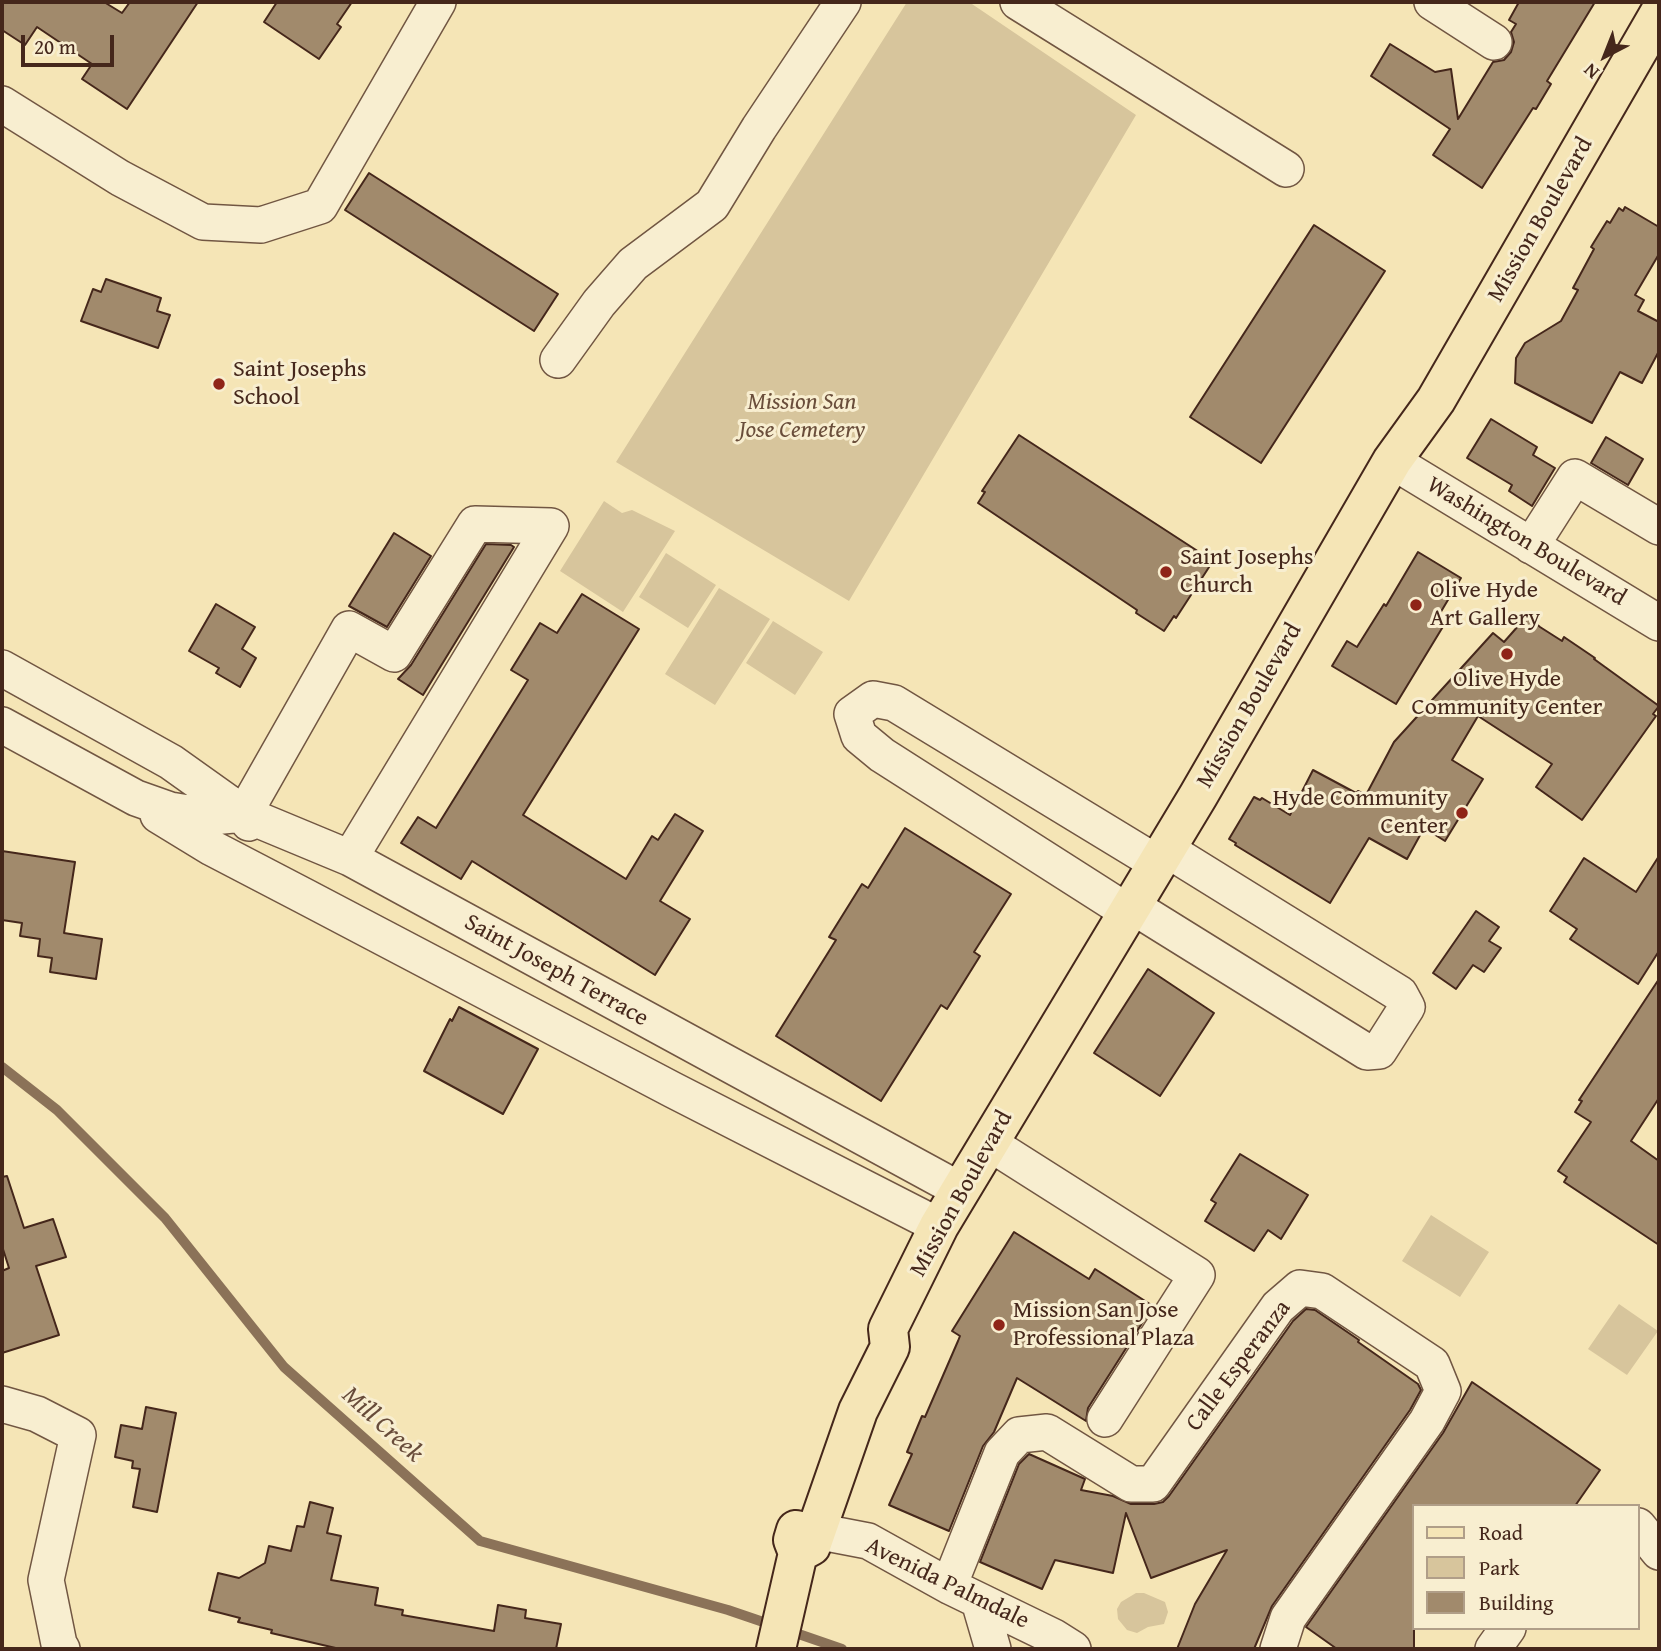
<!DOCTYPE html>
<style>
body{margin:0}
#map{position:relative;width:1661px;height:1651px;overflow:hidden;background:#f5e5b6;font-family:"Gentium Book Plus",serif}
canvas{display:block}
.frame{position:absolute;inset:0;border:4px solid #45271b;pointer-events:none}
.legend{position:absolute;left:1412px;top:1504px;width:228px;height:126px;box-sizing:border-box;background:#f8eed0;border:2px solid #b09e88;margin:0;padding:9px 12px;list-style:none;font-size:21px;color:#45271b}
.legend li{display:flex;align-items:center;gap:14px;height:35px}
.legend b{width:35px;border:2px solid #b09e88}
.north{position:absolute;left:1570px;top:21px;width:70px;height:70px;-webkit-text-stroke:5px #f8eed0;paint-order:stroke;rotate:222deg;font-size:19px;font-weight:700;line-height:28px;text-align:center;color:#45271b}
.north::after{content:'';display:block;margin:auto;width:24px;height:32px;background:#45271b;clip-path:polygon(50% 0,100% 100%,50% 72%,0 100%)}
.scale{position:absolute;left:21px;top:35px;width:93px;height:32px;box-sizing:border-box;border:4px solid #45271b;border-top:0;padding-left:9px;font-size:21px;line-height:24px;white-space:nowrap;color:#45271b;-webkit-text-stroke:5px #f8eed0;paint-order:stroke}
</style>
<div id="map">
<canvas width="1661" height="1651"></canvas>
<div class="frame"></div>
<ul class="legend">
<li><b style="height:9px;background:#f5e5b6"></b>Road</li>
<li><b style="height:19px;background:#d7c59c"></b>Park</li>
<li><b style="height:19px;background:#a18a6c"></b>Building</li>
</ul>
<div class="north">N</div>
<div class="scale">20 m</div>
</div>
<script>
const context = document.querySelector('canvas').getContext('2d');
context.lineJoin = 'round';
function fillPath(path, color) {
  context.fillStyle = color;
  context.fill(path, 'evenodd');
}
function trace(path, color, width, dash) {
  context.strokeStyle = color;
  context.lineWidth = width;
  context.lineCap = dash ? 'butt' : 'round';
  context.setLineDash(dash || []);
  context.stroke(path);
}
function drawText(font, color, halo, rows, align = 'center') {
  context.font = font + ' "Gentium Book Plus",serif';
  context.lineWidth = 6;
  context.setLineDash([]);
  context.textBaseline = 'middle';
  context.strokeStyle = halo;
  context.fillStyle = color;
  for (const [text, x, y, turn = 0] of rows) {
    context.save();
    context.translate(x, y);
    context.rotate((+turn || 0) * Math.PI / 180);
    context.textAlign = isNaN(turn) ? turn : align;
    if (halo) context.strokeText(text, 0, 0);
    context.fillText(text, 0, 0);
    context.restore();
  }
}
fillPath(new Path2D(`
 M907,2H969L1136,115L849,601L616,462Z
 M604,501L622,513L632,510L675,531L623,612L560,571Z
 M666,553L716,585L688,628L639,597Z
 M719,588L770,619L715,705L665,674Z
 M773,621L823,652L795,695L746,663Z
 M1431,1215L1489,1252L1460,1297L1402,1261Z
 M1619,1304L1658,1331L1627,1375L1588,1349Z
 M1136,1593H1144L1165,1602L1168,1612L1164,1624L1148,1627L1137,1633L1127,1630L1118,1619L1117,1609L1121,1602Z`), '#d7c59c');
trace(new Path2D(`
 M2,1067L57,1110L165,1218L284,1367L480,1541L728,1610L772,1625
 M787,1630L842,1649`), '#8b7258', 10);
const building = new Path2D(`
 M2,2H104L122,13L130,2H198L127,109L82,79L92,64L37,27L25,45L2,30Z
 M277,2H352L337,24L341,27L319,59L264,22Z
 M1519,2H1595L1547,81L1551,84L1536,109L1533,108L1482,188L1433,155L1450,129L1371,76L1390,44L1435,72L1451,69L1458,119L1493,62L1504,60L1511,52L1514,42L1511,32L1516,24L1509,20Z
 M369,173L558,294L534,331L345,210Z
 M1625,207L1659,227V254L1635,295L1644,300L1638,311L1659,322V351L1642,383L1620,372L1592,423L1515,383L1516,358L1525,343L1561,321L1578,290L1573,288L1594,249L1591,247L1607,221L1610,223L1619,208L1623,211Z
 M1314,225L1385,271L1261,463L1190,417Z
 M106,279L161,298L157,311L170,315L158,348L81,321L93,289L101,292Z
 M1491,419L1537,447L1533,455L1555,468L1532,506L1509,491L1512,485L1467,458Z
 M1019,435L1213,561L1176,618L1174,616L1164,631L1136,613L1137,610L978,503L985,492L982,491Z
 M1606,437L1643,459L1628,485L1591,463Z
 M394,533L431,556L387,627L349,606Z
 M486,544L511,545L514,547L423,695L398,679L411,665Z
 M1418,552L1461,578L1439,615L1447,620L1396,704L1332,666L1347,641L1357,647L1384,604L1386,606Z
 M582,594L639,629L523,815L626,879L652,836L658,840L675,814L703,831L660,901L690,919L655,975L472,861L461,879L401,843L418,817L436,828L528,680L511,670L540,623L557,633Z
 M216,604L255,627L242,649L256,658L240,687L216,673L219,668L189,651Z
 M1527,616L1540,627L1562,641L1564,637L1595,658L1594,659L1659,706L1653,714L1656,716L1582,820L1536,787L1552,764L1478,716L1452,760L1483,779L1445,841L1424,828L1407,859L1369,838L1330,903L1235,845L1236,843L1229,839L1254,797L1260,800L1262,798L1290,815L1313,770L1356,793L1358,791L1366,795L1394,742L1493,633L1504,642Z
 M905,828L1011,894L974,952L980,956L947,1009L941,1005L881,1101L776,1036L836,940L829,937L862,884L868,888Z
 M2,851L75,862L64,933L102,939L96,979L50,972L52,958L38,956L40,939L20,936L22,923L2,920Z
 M1659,856V951L1638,984L1570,939L1577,929L1550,911L1584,858L1636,892Z
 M1476,911L1499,927L1489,941L1501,948L1484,972L1473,965L1456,989L1433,973Z
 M1148,969L1214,1013L1160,1096L1094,1053Z
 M1659,979V1098L1631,1141L1659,1161V1245L1564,1182L1567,1177L1558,1171L1591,1122L1575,1112L1582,1101L1579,1100Z
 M459,1007L538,1049L503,1114L424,1071L450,1019L452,1021Z
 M1240,1154L1308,1195L1281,1239L1268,1230L1254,1251L1205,1221L1216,1203L1211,1200Z
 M7,1176L24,1228L53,1219L66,1257L36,1266L59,1335L2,1353V1271L9,1268L2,1246V1177Z
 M1014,1232L1089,1279L1095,1269L1153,1306L1088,1408L1086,1421L1017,1378L994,1432L983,1446L949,1531L889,1505L912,1454L907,1452L922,1416L925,1417L958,1341L960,1336L952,1331Z
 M1306,1309L1315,1310L1359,1340L1358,1342L1418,1384L1421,1390L1410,1410L1272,1606L1254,1649H1177L1195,1604L1227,1550L1151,1578L1126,1513L1113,1573L1055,1560L1042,1589L980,1562L1019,1464L1029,1454L1085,1479L1081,1490L1113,1496L1131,1504H1154L1163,1502L1169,1496L1293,1321Z
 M1472,1382L1600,1470L1575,1506H1414V1649H1337L1306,1627L1443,1433Z
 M146,1407L176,1413L157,1512L133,1507L140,1469L132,1468L133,1461L115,1457L121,1425L142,1429Z
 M310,1502L333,1508L327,1533L341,1536L331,1580L378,1588L375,1605L403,1610L402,1615L494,1631L498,1605L526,1610L525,1618L561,1624L556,1649H340L271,1633L272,1630L238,1622L240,1618L209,1610L218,1573L239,1578L265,1563L269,1546L291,1551L297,1526L304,1527Z`);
fillPath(building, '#a18a6c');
trace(building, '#45271b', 2);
const minor = new Path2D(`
 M1018,2L1286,169
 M1432,2L1494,42
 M2,104L120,178L203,222L261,225L320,206L438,2
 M558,360L599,303L633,264L712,205L759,128L843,2
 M1392,461L1659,623
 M1531,546L1575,477L1659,527
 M2,668L171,762L244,814L249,823
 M2,725L136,798L170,810L212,817L244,814L350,858L960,1190
 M244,814L349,629L394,654L475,524L551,526L350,858
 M158,815L212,848L306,897L673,1090L939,1226
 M1132,906L1367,1052L1379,1051L1407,1007L1400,994L1166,849
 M1128,912L882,755L859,736L852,714L873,699L894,703L1157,863
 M989,1143L1197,1275L1105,1419
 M2,1404L37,1414L78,1435L46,1580L59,1644L62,1649
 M1638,1526L1659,1552
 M816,1531L868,1541L949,1586L1054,1637L1073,1649
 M949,1586L1002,1453L1019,1435L1047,1432L1131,1484H1153L1278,1307L1300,1288L1322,1291L1432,1364L1443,1391L1427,1421L1288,1618L1278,1649
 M979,1601L993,1649
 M1493,1649L1508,1628`);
const major = new Path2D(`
 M798,1553L811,1546L858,1411L890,1347L888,1329L939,1226L1198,796L1392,461L1436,400L1659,14
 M776,1649L798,1553L793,1540L796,1530`);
trace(minor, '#715642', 38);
trace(major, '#45271b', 42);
trace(minor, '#f8eed0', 35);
trace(major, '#f5e5b6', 38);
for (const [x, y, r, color] of [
 [219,384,7,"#8f2418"],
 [1166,572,7,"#8f2418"],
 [1416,605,7,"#8f2418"],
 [1507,654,7,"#8f2418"],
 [1462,813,7,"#8f2418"],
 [999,1325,7,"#8f2418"]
]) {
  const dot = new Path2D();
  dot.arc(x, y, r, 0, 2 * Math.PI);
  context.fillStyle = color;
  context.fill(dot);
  trace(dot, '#f8eed0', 2.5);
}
drawText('24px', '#45271b', '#f8eed0', [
 ["Mission Boulevard",1541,220,-60],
 ["Washington Boulevard",1526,542,31],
 ["Mission Boulevard",1250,706,-60],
 ["Saint Joseph Terrace",556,971,29],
 ["Mission Boulevard",962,1194,-61],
 ["Calle Esperanza",1239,1366,-53],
 ["Avenida Palmdale",947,1584,26]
]);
drawText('24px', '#45271b', '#f8eed0', [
 ["Saint Josephs",233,370],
 ["School",233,398],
 ["Saint Josephs",1180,558],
 ["Church",1180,586],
 ["Olive Hyde",1430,591],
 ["Art Gallery",1430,619],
 ["Olive Hyde",1507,680,"center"],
 ["Community Center",1507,708,"center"],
 ["Hyde Community",1448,799,"right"],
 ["Center",1448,827,"right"],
 ["Mission San Jose",1013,1311],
 ["Professional Plaza",1013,1339]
], 'left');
drawText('italic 24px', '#6a4e3b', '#f8eed0', [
 ["Mission San",802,403],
 ["Jose Cemetery",802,431]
]);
drawText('italic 26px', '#684c3a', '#f8eed0', [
 ["Mill Creek",382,1425,42]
]);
</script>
